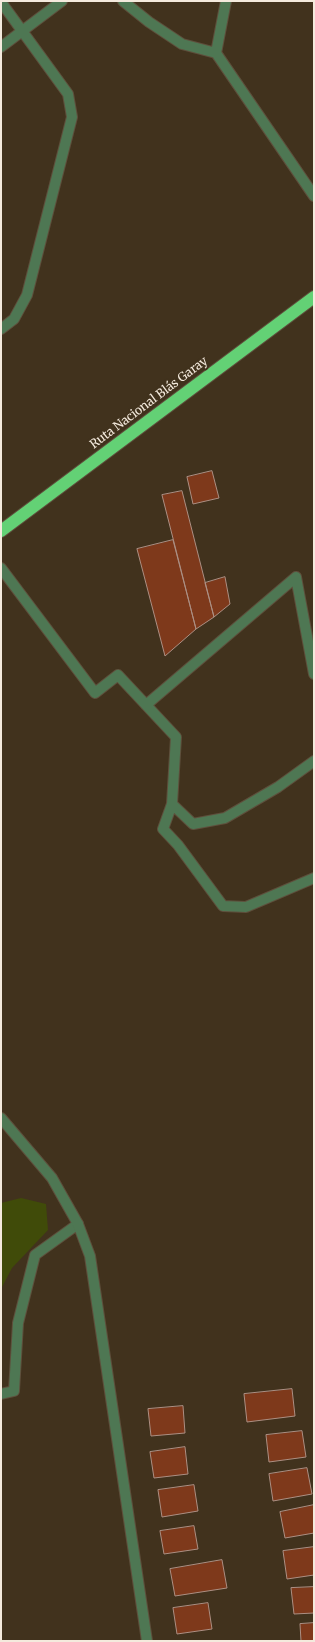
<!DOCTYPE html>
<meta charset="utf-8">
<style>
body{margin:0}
#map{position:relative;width:315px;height:1642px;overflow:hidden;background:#41321d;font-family:Merriweather,serif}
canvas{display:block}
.frame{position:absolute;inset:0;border:2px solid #f4eadd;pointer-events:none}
</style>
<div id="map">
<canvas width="315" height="1642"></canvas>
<div class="frame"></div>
</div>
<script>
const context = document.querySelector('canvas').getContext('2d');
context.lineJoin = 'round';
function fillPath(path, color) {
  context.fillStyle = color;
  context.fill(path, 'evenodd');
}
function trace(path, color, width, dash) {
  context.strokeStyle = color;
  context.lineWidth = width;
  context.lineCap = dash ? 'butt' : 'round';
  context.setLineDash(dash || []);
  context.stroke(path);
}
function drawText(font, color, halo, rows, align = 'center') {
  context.font = font + ' Merriweather,serif';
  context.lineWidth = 4;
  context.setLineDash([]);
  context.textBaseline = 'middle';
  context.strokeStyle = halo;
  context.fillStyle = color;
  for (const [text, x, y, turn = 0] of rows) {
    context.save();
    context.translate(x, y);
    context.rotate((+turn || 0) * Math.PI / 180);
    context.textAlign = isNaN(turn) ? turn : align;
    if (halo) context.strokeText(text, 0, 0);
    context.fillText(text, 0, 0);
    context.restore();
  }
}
fillPath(new Path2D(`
 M21,1198L46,1204L48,1230L12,1268L1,1289V1203Z`), '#404b09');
const building = new Path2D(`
 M212,471L219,498L193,504L187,477Z
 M182,491L214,617L196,629L162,495Z
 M173,540L196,629L165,656L137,549Z
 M225,577L230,604L214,617L205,583Z
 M292,1389L295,1416L247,1422L244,1394Z
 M183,1406L185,1433L151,1436L148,1409Z
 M302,1431L306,1457L269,1462L266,1435Z
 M185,1447L188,1474L154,1478L150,1452Z
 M307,1468L312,1494L273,1501L269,1474Z
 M194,1485L198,1511L162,1517L158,1490Z
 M314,1505V1533L285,1538L280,1512Z
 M194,1526L198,1549L164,1554L160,1531Z
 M314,1547V1575L287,1579L283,1551Z
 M222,1560L227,1588L175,1596L170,1569Z
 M314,1587V1613L294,1614L291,1588Z
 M208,1603L212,1629L177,1634L173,1608Z
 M314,1623V1641H301L300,1624Z`);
fillPath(building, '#7e391b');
trace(building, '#ac8f83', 1);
const lane = new Path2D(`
 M123,1L149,22L182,44L216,53L226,1
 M1,2L68,94L72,117L27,295L14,319L1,329
 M1,47L62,1
 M216,53L314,196
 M1,568L95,693L118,675L176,737L172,804L193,824L225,818L278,787L314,761
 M146,705L296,577L314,674
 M172,804L163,829L178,845L223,906L246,907L314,878
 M1,1394L14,1391L18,1323L35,1255L78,1224`);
const street = new Path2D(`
 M1,1118L52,1178L78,1224L90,1256L147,1641`);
const highway = new Path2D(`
 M1,531L314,297`);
trace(lane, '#5e4f3c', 12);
trace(street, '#5e4f3c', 12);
trace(highway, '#5e4f3c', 14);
trace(lane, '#4e7753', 10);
trace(street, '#4e7753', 10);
trace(highway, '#63d175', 12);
drawText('12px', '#f4eadd', '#41321d', [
 ["Ruta Nacional Blás Garay",149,403,-37]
]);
</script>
